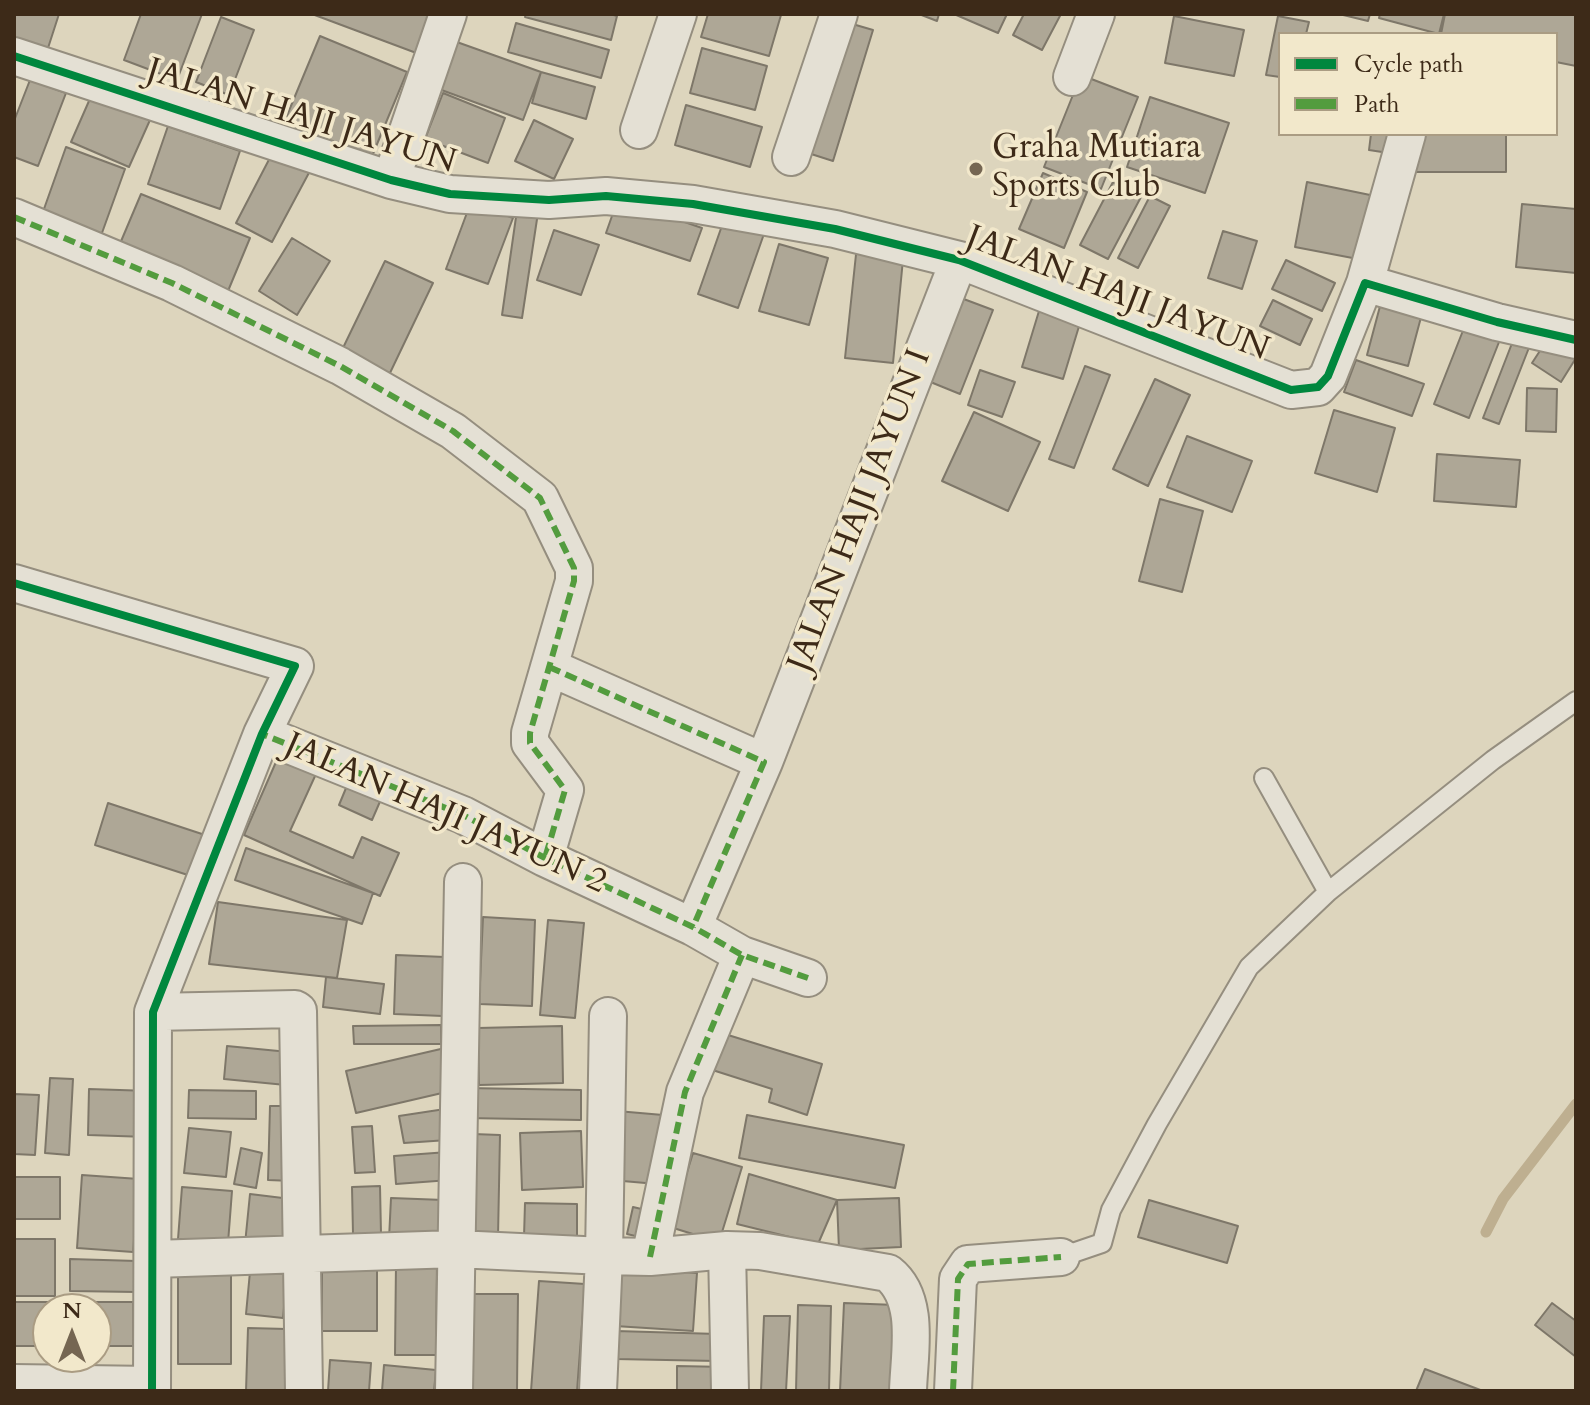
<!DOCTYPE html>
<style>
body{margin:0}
#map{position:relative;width:1590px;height:1405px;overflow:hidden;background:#ddd5bd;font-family:Cardo,serif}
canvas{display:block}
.frame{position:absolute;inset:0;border:16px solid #3d2a18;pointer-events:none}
.legend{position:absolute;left:1278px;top:32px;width:280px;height:104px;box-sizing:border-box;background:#f2e8cb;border:2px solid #aa9c83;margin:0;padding:10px 14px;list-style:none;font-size:24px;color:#3d2a18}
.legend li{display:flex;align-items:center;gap:16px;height:40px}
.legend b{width:40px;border:2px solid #aa9c83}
.north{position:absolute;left:32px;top:1293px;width:80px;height:80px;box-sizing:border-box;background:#f2e8cb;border:2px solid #aa9c83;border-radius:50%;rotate:0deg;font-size:22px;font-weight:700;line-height:32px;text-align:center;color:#3d2a18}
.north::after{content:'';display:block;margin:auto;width:28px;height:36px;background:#756652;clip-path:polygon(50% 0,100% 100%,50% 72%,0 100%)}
</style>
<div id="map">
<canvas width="1590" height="1405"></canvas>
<div class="frame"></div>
<ul class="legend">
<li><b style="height:10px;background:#00873e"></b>Cycle path</li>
<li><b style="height:10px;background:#539c3e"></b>Path</li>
</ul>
<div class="north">N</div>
</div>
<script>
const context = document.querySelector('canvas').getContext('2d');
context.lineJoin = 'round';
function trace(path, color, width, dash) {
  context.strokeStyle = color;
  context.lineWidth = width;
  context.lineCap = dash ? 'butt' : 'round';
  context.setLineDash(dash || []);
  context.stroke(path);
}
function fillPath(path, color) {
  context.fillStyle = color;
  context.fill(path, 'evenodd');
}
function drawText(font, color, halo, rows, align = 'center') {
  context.font = font + ' Cardo,serif';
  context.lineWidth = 7;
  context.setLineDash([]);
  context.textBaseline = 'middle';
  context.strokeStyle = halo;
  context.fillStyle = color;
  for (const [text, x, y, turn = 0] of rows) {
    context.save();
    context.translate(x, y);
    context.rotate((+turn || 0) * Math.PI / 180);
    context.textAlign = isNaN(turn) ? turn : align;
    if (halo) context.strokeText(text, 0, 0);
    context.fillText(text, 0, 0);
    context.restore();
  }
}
trace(new Path2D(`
 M1486,1232L1503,1199L1576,1104`), '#beaf90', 11);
const building = new Path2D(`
 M14,14H59L48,48L14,38Z
 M141,14H202L177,80L124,60Z
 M312,14H433L419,54Z
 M526,14H610L617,16L611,40L525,17Z
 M708,14L781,15L769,56L701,37Z
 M919,14H939L937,21Z
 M954,14H1007L998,33Z
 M1024,14H1061L1042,50L1013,35Z
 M1339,14H1370L1368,21Z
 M1380,14H1444L1439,34L1379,18Z
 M1445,14H1576V66L1556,62V34H1441Z
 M1174,16L1244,30L1234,76L1165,63Z
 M1278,16L1309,22L1306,34H1280V77L1266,75Z
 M221,17L254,30L229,95L196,82Z
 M516,23L609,50L601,78L508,52Z
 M849,23L873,30L833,161L808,153Z
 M320,36L407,72L370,161L283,125Z
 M454,41L541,72L523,120L436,88Z
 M702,48L767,66L755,110L690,93Z
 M541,72L595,87L586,119L532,103Z
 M1081,75L1138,97L1101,189L1044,167Z
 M30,80L66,93L38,166L14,157V121Z
 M96,85L154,111L129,167L71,142Z
 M443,93L505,118L488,163L425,139Z
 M1150,97L1229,123L1205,193L1127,167Z
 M686,105L762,127L750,167L675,145Z
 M534,120L573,139L554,179L515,161Z
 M168,126L240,151L220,209L148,184Z
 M1371,134H1398L1395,154L1369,150Z
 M1415,134H1506V172H1415Z
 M66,147L125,169L98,244L39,223Z
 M274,150L311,169L272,242L236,223Z
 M1043,173L1087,192L1064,248L1019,229Z
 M1113,182L1141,197L1108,259L1080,245Z
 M1307,182L1375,196L1363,260L1295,247Z
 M141,194L250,238L228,291L119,246Z
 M1150,196L1170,206L1138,268L1118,258Z
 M618,199L702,228L690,261L606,233Z
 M471,202L513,218L488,284L446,269Z
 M518,203L539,206L522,318L502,315Z
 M1522,204L1576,209V273L1516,267Z
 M725,217L765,231L738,308L698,294Z
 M554,230L599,245L581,295L537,280Z
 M1223,231L1257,241L1242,289L1208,278Z
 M292,238L330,261L297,315L259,291Z
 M779,244L828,258L809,325L759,311Z
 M857,245L904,249L893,363L845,358Z
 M1286,260L1335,283L1322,311L1272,289Z
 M385,261L433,283L389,375L341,352Z
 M1383,295L1424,306L1408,366L1367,355Z
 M961,298L993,310L960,394L928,381Z
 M1273,300L1312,319L1300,345L1260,326Z
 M1039,311L1080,323L1063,379L1022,367Z
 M1466,323L1501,337L1469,418L1434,404Z
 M1516,333L1532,340L1499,424L1483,418Z
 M1547,340L1576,358L1561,382L1532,363Z
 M1356,360L1424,384L1412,416L1344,392Z
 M1085,366L1110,375L1074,468L1049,459Z
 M980,370L1015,382L1002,417L968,405Z
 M1155,379L1190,395L1148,486L1113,469Z
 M1527,388L1557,389L1556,432L1526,431Z
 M1334,410L1395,428L1377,492L1315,473Z
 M974,412L1040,442L1008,511L942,481Z
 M1187,436L1252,461L1232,512L1167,487Z
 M1437,454L1520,460L1516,507L1434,501Z
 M1160,499L1203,511L1182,592L1139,581Z
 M283,746L321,763L290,831L353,858L362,837L399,853L380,896L244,835Z
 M351,776L385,790L372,820L339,805Z
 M108,803L208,836L194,877L95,845Z
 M246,848L373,893L362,924L235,880Z
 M218,902L347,920L337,978L209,964Z
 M483,917L535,920L532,1006L479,1004Z
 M548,920L584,923L575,1018L540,1015Z
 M396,955L445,957L443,1016L394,1014Z
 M326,977L384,984L380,1014L323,1007Z
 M441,1025V1044H354L353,1026Z
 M562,1026L563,1083L479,1085L478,1028Z
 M715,1031L822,1064L807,1115L769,1102L772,1089L703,1067Z
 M227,1046L299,1053L296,1086L224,1079Z
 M445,1048L455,1090L356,1113L346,1071Z
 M50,1078L73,1079L69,1155L45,1153Z
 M466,1088L581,1090V1120L465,1118Z
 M89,1089L150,1091L148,1137L88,1135Z
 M189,1090L256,1091V1119L188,1118Z
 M14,1094L39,1095L35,1155L14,1154Z
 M270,1106H293V1181L268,1180Z
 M445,1109L448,1140L404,1143L399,1116Z
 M617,1111L663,1115L657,1184L611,1180Z
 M747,1115L904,1145L895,1188L739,1158Z
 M372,1126L375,1172L355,1173L352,1127Z
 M189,1128L231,1132L226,1177L184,1173Z
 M581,1131L583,1187L522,1190L520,1133Z
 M473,1134L500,1135L498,1237L471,1236Z
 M241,1148L262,1153L256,1188L234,1184Z
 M448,1152L450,1180L396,1184L394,1156Z
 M693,1153L742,1167L719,1242L670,1227Z
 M749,1174L837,1200L818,1244L737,1224Z
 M82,1175L139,1179L133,1252L77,1248Z
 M14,1177H60V1219H14Z
 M380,1186L381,1234H353L352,1187Z
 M182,1187L232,1191L228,1243L178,1239Z
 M250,1194L291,1199L286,1248L245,1244Z
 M391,1198L444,1200L443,1242L389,1239Z
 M899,1198L901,1247L839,1250L837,1200Z
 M1149,1200L1238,1226L1227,1263L1138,1237Z
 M525,1203L577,1204V1238L524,1237Z
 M633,1207L654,1212L648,1239L627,1234Z
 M14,1239H55V1296H14Z
 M70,1259L137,1261L136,1292L70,1291Z
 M251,1261L288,1265L283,1318L246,1314Z
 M396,1263L437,1264L436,1355H395Z
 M322,1267H377V1331H322Z
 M619,1268L697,1273L693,1331L615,1326Z
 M178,1274H231V1364H178Z
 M539,1281L585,1284L577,1391H531Z
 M466,1294H518L517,1391H465Z
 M14,1302H133V1346H96V1309H48V1346H14Z
 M844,1303L896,1305L893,1391H840Z
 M1552,1303L1576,1321V1357L1535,1325Z
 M798,1305L831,1306L829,1391H796Z
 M764,1316H790L786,1391H761Z
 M248,1328L287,1329L285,1391H246Z
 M616,1331L718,1334L717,1361L615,1359Z
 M330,1360L371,1363L369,1391H328Z
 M384,1365L436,1370L434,1391H382Z
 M677,1366L727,1367V1391H677Z
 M1425,1369L1483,1391H1416Z`);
fillPath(building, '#aea796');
trace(building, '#7e7769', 2);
const service = new Path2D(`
 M1264,778L1328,892
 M1061,1257L1102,1243L1111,1210L1157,1124L1249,967L1328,892L1493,760L1576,701`);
const minor = new Path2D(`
 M14,56L391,180L450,194L549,200L606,196L693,204L835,229L959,260L1291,390L1318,387L1328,376L1365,283L1497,322L1576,340
 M1072,77L1096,14
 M639,130L678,14
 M791,157L839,14
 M391,180L448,14
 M14,217L172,283L340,366L453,431L540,498L574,568V581L530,733V743L565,790L545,858
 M1365,283L1407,134
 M14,583L295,666L262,734L153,1012L152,1391
 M549,667L764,762
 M262,734L463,815L545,858L693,927L742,955L808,978
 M693,927L764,762L959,260
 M153,1012L295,1009L298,1011L304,1391
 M727,1250L730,1391
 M650,1257L685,1092L742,955
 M154,1259L456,1249L604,1256L608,1016
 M14,1383L152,1385
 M454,1391L463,882
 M598,1391L604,1256L650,1257L727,1250L760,1251L888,1273C921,1299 909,1353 908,1391
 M953,1391L958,1279L968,1264L1061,1257`);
trace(service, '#958e7f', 22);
trace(minor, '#958e7f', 40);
trace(service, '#e4e0d4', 18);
trace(minor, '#e4e0d4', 36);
trace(new Path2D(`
 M14,217L172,283L340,366L453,431L540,498L574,568V581L530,733V743L565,790L545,858
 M549,667L764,762L693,927
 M260,740L262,734L463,815L545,858L693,927L742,955L808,978
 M650,1257L685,1092L742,955
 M953,1391L958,1279L968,1264L1061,1257`), '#539c3e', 6, [12, 6]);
trace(new Path2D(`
 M14,56L391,180L450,194L549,200L606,196L693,204L835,229L959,260L1291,390L1318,387L1328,376L1365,283L1497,322L1576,340
 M14,583L295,666L262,734L153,1012L152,1391`), '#00873e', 8);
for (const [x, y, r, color] of [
 [976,169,8,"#756652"]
]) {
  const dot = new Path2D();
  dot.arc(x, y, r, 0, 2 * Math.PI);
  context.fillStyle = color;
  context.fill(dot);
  trace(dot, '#f2e8cb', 3);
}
drawText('34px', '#3d2a18', '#f2e8cb', [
 ["JALAN HAJI JAYUN",301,118,17],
 ["JALAN HAJI JAYUN",1117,295,21],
 ["JALAN HAJI JAYUN I",861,511,-69],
 ["JALAN HAJI JAYUN 2",445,815,24]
]);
drawText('34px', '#3d2a18', '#f2e8cb', [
 ["Graha Mutiara",992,149],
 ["Sports Club",992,188]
], 'left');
</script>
